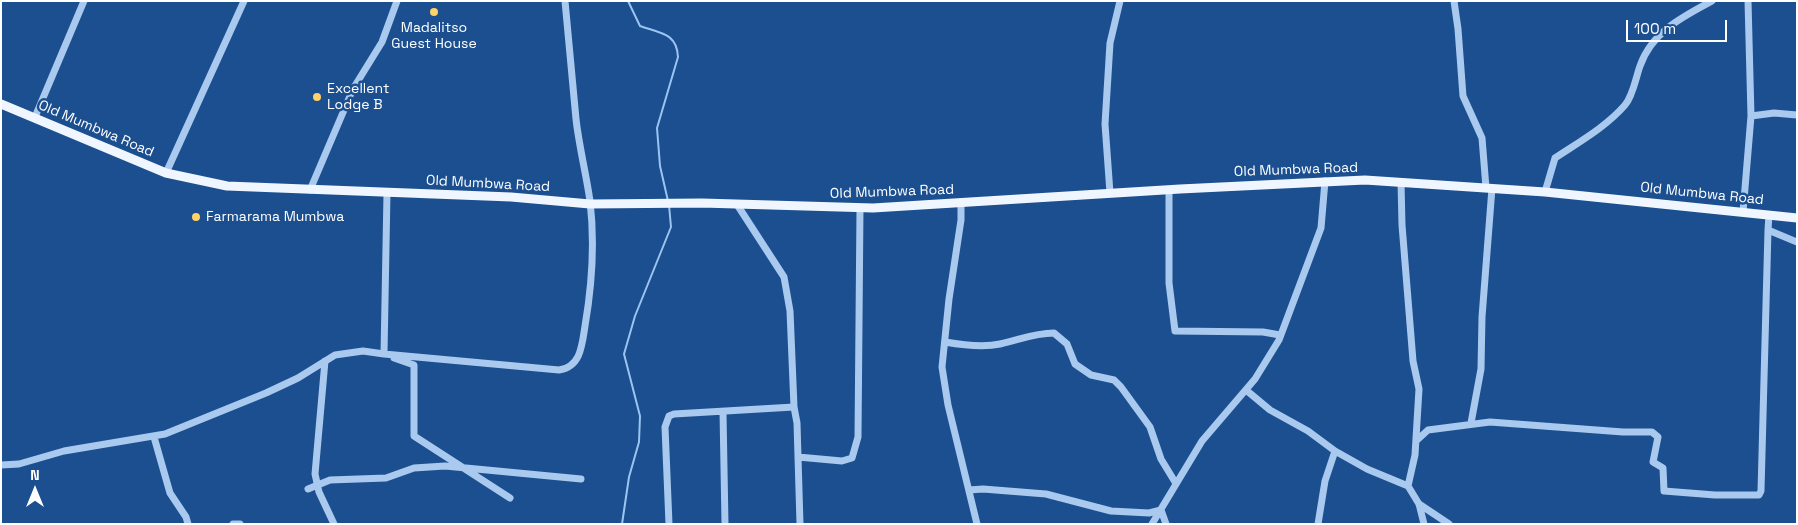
<!DOCTYPE html>
<style>
body{margin:0}
#map{position:relative;width:1798px;height:525px;overflow:hidden;background:#1b4f8f;font-family:"Space Grotesk",sans-serif}
canvas{display:block}
.frame{position:absolute;inset:0;border:2px solid #fff;pointer-events:none}
.north{position:absolute;left:10px;top:465px;width:50px;height:50px;-webkit-text-stroke:4px #1b4f8f;paint-order:stroke;rotate:0deg;font-size:14px;font-weight:700;line-height:20px;text-align:center;color:#fff}
.north::after{content:'';display:block;margin:auto;width:18px;height:22px;background:#fff;clip-path:polygon(50% 0,100% 100%,50% 72%,0 100%)}
.scale{position:absolute;left:1626px;top:20px;width:101px;height:22px;box-sizing:border-box;border:2px solid #fff;border-top:0;padding-left:6px;font-size:15px;line-height:18px;white-space:nowrap;color:#fff;-webkit-text-stroke:4px #1b4f8f;paint-order:stroke}
</style>
<div id="map">
<canvas width="1798" height="525"></canvas>
<div class="frame"></div>
<div class="north">N</div>
<div class="scale">100 m</div>
</div>
<script>
const context = document.querySelector('canvas').getContext('2d');
context.lineJoin = 'round';
function trace(path, color, width, dash) {
  context.strokeStyle = color;
  context.lineWidth = width;
  context.lineCap = dash ? 'butt' : 'round';
  context.setLineDash(dash || []);
  context.stroke(path);
}
function drawText(font, color, halo, rows, align = 'center') {
  context.font = font + ' "Space Grotesk",sans-serif';
  context.lineWidth = 5;
  context.setLineDash([]);
  context.textBaseline = 'middle';
  context.strokeStyle = halo;
  context.fillStyle = color;
  for (const [text, x, y, turn = 0] of rows) {
    context.save();
    context.translate(x, y);
    context.rotate((+turn || 0) * Math.PI / 180);
    context.textAlign = isNaN(turn) ? turn : align;
    if (halo) context.strokeText(text, 0, 0);
    context.fillText(text, 0, 0);
    context.restore();
  }
}
trace(new Path2D(`
 M628,1L640,26C660,33 677,33 678,57L657,128L660,166L668,201
 M622,524L629,477L639,442L640,416L624,354L635,316L671,227L669,205`), '#9cc4f0', 2);
trace(new Path2D(`
 M1454,1L1458,29L1463,96L1482,138L1486,188
 M1751,116L1774,113L1797,115
 M35,117L84,1
 M166,173L244,1
 M1401,182L1402,225L1413,361L1419,389L1415,455L1408,486
 M310,190L353,89L382,42L397,1
 M1169,190V283L1175,331L1263,332L1280,335
 M1545,192L1555,158C1579,142 1606,127 1625,105C1633,96 1636,77 1640,66C1652,32 1682,17 1712,1
 M1110,193L1105,124L1110,43L1120,1
 M961,203V220L949,299L942,367L948,405L977,524
 M738,206L784,277L790,311L794,407L797,423L800,524
 M1743,212L1751,116L1748,1
 M1769,215L1768,230L1797,242
 M945,342C962,345 982,348 1000,344C1019,340 1034,333 1054,333L1067,344L1075,364L1091,375L1114,380L1121,387L1150,427L1161,459L1175,482
 M384,354L559,370C581,367 582,345 585,326C592,285 595,243 590,201C586,173 579,146 576,119C572,80 569,40 565,1
 M394,358L414,365V436L510,498
 M325,361L315,474L319,492L334,524
 M1246,390L1270,410L1308,431L1335,451L1367,469L1408,486L1419,504L1424,524
 M723,412L725,524
 M1471,423L1481,369L1482,317L1492,188
 M154,437L170,493L186,517L188,524
 M1416,441L1428,430L1490,422L1623,432H1652L1658,437L1653,462L1663,468L1664,491L1715,495H1759L1761,491L1768,230
 M798,457L842,461L852,458L858,437L860,208
 M1,465L19,464L64,451L165,434L266,393L298,378L335,355L363,351L384,354L387,193
 M308,489L330,480L386,478L414,468L445,466L581,479
 M969,490L983,489L1046,494L1111,511L1149,513L1161,510L1166,524
 M1419,504L1449,524
 M233,524H240
 M669,524L665,427L669,416L674,414L794,407
 M1152,524L1202,441L1255,379L1279,340L1321,228L1325,181
 M1318,524L1325,481L1335,451`), '#a9c9ee', 7);
trace(new Path2D(`
 M1,104L166,173L227,186L511,197L590,204L702,203L873,208L1180,189L1365,180L1545,192L1797,218`), '#f0f6ff', 9);
for (const [x, y, r, color] of [
 [434,12,5,"#ffd166"],
 [317,97,5,"#ffd166"],
 [196,217,5,"#ffd166"]
]) {
  const dot = new Path2D();
  dot.arc(x, y, r, 0, 2 * Math.PI);
  context.fillStyle = color;
  context.fill(dot);
  trace(dot, '#1b4f8f', 2);
}
drawText('14px', '#fff', '#1b4f8f', [
 ["Madalitso",434,28,"center"],
 ["Guest House",434,44,"center"],
 ["Excellent",327,89],
 ["Lodge B",327,105],
 ["Farmarama Mumbwa",206,217]
], 'left');
drawText('14px', '#fff', '#1b4f8f', [
 ["Old Mumbwa Road",96,129,23],
 ["Old Mumbwa Road",1296,170,-2],
 ["Old Mumbwa Road",488,184,3],
 ["Old Mumbwa Road",892,192,-2],
 ["Old Mumbwa Road",1702,194,6]
]);
</script>
